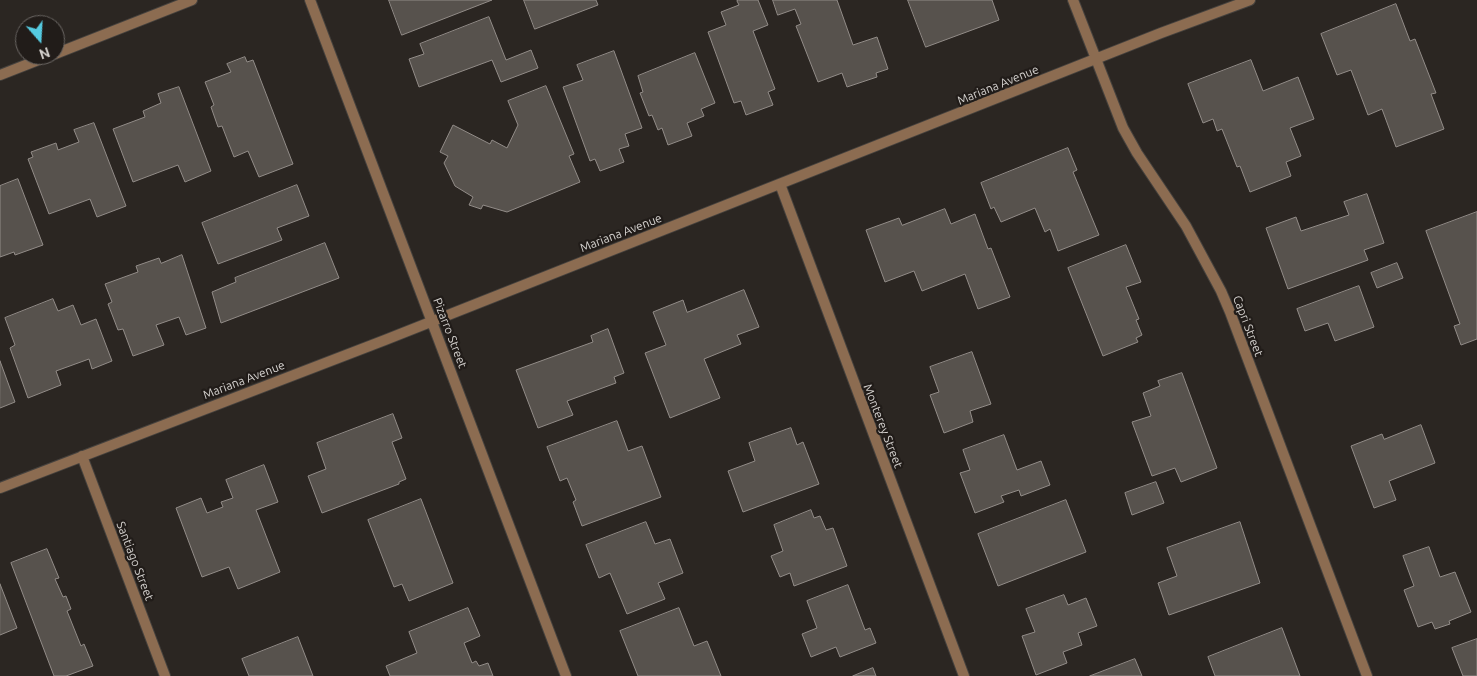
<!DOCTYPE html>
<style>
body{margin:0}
#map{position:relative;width:1477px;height:676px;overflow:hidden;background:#2b2622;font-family:Ubuntu,sans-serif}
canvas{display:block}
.north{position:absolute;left:15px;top:15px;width:50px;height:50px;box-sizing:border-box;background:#211c19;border:1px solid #696562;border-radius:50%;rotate:161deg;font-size:14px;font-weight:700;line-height:20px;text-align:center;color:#d5d2cf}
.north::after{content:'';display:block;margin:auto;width:18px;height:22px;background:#55cae0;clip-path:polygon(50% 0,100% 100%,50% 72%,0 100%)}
</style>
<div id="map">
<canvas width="1477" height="676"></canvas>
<div class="north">N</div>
</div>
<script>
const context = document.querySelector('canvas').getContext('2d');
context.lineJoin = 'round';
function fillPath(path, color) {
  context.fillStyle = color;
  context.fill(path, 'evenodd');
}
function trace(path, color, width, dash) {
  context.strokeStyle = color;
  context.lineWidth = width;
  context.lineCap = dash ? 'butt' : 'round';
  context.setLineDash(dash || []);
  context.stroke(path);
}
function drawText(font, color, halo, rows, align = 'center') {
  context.font = font + ' Ubuntu,sans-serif';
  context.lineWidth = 4.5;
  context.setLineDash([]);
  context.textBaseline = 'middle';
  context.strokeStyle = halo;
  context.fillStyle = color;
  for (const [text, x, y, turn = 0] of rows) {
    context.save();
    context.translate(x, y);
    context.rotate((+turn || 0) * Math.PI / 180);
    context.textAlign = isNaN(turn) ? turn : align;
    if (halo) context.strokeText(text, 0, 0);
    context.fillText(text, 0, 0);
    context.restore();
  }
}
const building = new Path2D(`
 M389,0H492L402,35Z
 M524,0H596L598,5L535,29Z
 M739,0H758L768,25L753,31L775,89L768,92L773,105L746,115L741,101L734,103L708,32L726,25L721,12L739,5L737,1Z
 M773,0H837L853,45L877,37L888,69L876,73L877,77L847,87L842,73L818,82L796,26L801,24L795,9L778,15Z
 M908,0H992L999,20L926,47Z
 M1396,4L1410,41L1415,39L1436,93L1431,94L1444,129L1396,147L1382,109L1368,115L1351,70L1337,75L1321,34Z
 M489,17L506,60L531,50L538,68L501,82L492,60L419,87L409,59L424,54L420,44Z
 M614,51L642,128L625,134L629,146L619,149L624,162L600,171L595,159L590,161L563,87L583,80L577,65Z
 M695,53L715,103L701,109L704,116L687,123L692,136L668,145L662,128L658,130L652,115L649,116L640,93L643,92L638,76Z
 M245,57L247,62L253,60L293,164L259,177L248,151L234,157L222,126L218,127L211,107L214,105L205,82L231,72L227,64Z
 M1251,60L1263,91L1298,77L1314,119L1290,128L1301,156L1286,162L1291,176L1250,192L1240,166L1237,167L1222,129L1217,131L1213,119L1203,123L1188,84Z
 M546,86L574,154L569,156L580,182L507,212L483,205L481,209L469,205L473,197L455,186L444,163L448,156L440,152L453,125L490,144L492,140L507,148L518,125L508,101Z
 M179,87L211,171L185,182L178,165L133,182L113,129L145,117L143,111L161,103L158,94Z
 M94,123L126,206L97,217L90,199L49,214L28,159L33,157L31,152L56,143L58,150L79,142L74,130Z
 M1068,148L1077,170L1073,172L1099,235L1058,251L1050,229L1045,232L1035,208L1001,222L994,207L991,209L981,183Z
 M18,179L43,245L15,255L14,252L0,257V186Z
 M297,185L309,216L277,228L282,240L218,264L202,223Z
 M1367,194L1384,243L1364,250L1368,260L1288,289L1266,228L1296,217L1301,231L1349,215L1344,202Z
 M945,209L951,224L975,214L988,249L991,248L1010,297L978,309L965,274L922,291L914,271L885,282L866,230L899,218L902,225Z
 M1477,212V339L1461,345L1454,326L1460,324L1426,231Z
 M325,243L339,278L221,323L212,292L236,282L235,278Z
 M1126,245L1141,282L1126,287L1139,319L1136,320L1142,335L1136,338L1138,342L1103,356L1068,268Z
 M182,255L206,328L186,335L179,317L156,325L164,345L133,356L123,329L118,330L108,304L112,302L105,284L138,272L136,266L159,258L161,263Z
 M1397,263L1403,278L1377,288L1371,273Z
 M1359,286L1374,327L1335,341L1328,323L1305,331L1297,309Z
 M744,290L759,327L737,335L741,344L704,359L720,398L670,418L645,353L666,345L653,312L683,300L687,312Z
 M53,299L58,311L73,305L81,325L96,319L112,361L92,369L89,359L56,371L61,385L28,398L10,348L15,345L5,318Z
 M608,329L624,373L614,377L616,383L567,401L573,415L538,428L516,370L593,342L591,336Z
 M972,352L991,404L970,411L973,422L944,433L930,395L939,392L930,367Z
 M0,361L15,402L0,408Z
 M1182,373L1217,468L1181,482L1175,468L1152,476L1132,422L1151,416L1143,393L1160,386L1158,381Z
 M393,414L402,438L392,442L406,479L399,482V484L322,513L308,476L326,469L317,443Z
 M617,421L628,451L642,446L661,497L582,526L573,502L576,500L567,478L560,481L547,447Z
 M1421,425L1435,463L1389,481L1396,500L1374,508L1351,446L1382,434L1384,439Z
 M791,428L797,445L803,442L819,484L743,512L728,471L755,461L749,443Z
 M1004,435L1017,470L1041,461L1050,485L1021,496L1019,490L1001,496L1004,502L975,513L960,473L970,470L963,450Z
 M264,465L278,502L256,510L280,572L238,589L229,567L202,577L176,508L201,498L207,513L223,507L221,502L233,498L226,480Z
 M1156,482L1164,503L1132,515L1125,493Z
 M421,499L453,583L409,601L402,584L394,587L368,520Z
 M1066,500L1086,552L998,586L978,534Z
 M811,510L814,518L820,516L826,530L833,528L847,566L794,586L790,573L780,577L771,556L783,551L774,525Z
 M646,522L655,544L670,539L683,573L658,583L665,599L627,614L610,573L599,578L586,545Z
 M1240,522L1260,583L1169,615L1158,583L1177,576L1167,548Z
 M1429,547L1440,577L1455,572L1471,612L1449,621L1450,624L1435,629L1432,622L1418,627L1404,590L1414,586L1403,556Z
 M47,549L59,578L55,579L63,597L66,596L71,609L67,611L81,646L84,644L93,666L66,676H54L11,563Z
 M0,584L17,628L0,635Z
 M848,585L865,630L870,628L876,643L840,657L836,647L811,657L802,634L817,628L807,601Z
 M1064,595L1068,605L1086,598L1097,626L1078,633L1082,645L1063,652L1067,663L1036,675L1022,636L1035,632L1026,609Z
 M468,608L480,636L464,643L472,663L476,661L479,666L488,663L493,676H390L386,666L417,653L409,632Z
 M679,608L694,646L707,641L721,676H638L620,631Z
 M1282,628L1300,676H1215L1208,657Z
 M298,637L313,676H249L242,659Z
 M1477,639V676H1463L1452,648Z
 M1135,659L1142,676H1090Z
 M873,668L876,676H853Z`);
fillPath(building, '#57524d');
trace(building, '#928c88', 1);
const minor = new Path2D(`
 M310,0L566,676
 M1073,0L1123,128L1137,153L1186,226L1221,291L1230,312L1367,676
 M55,54L192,0
 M0,75L51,55
 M780,184L964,676
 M82,456L165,676
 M0,488L385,340L1161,33L1250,0`);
trace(minor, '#46423e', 12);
trace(minor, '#8c6c51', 10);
drawText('12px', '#d5d2cf', '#211c19', [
 ["Mariana Avenue",998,85,-22],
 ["Mariana Avenue",621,233,-21],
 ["Capri Street",1248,326,69],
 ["Pizarro Street",450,333,69],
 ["Mariana Avenue",244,380,-21],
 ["Monterey Street",883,426,69],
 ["Santiago Street",135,561,69]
]);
</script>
